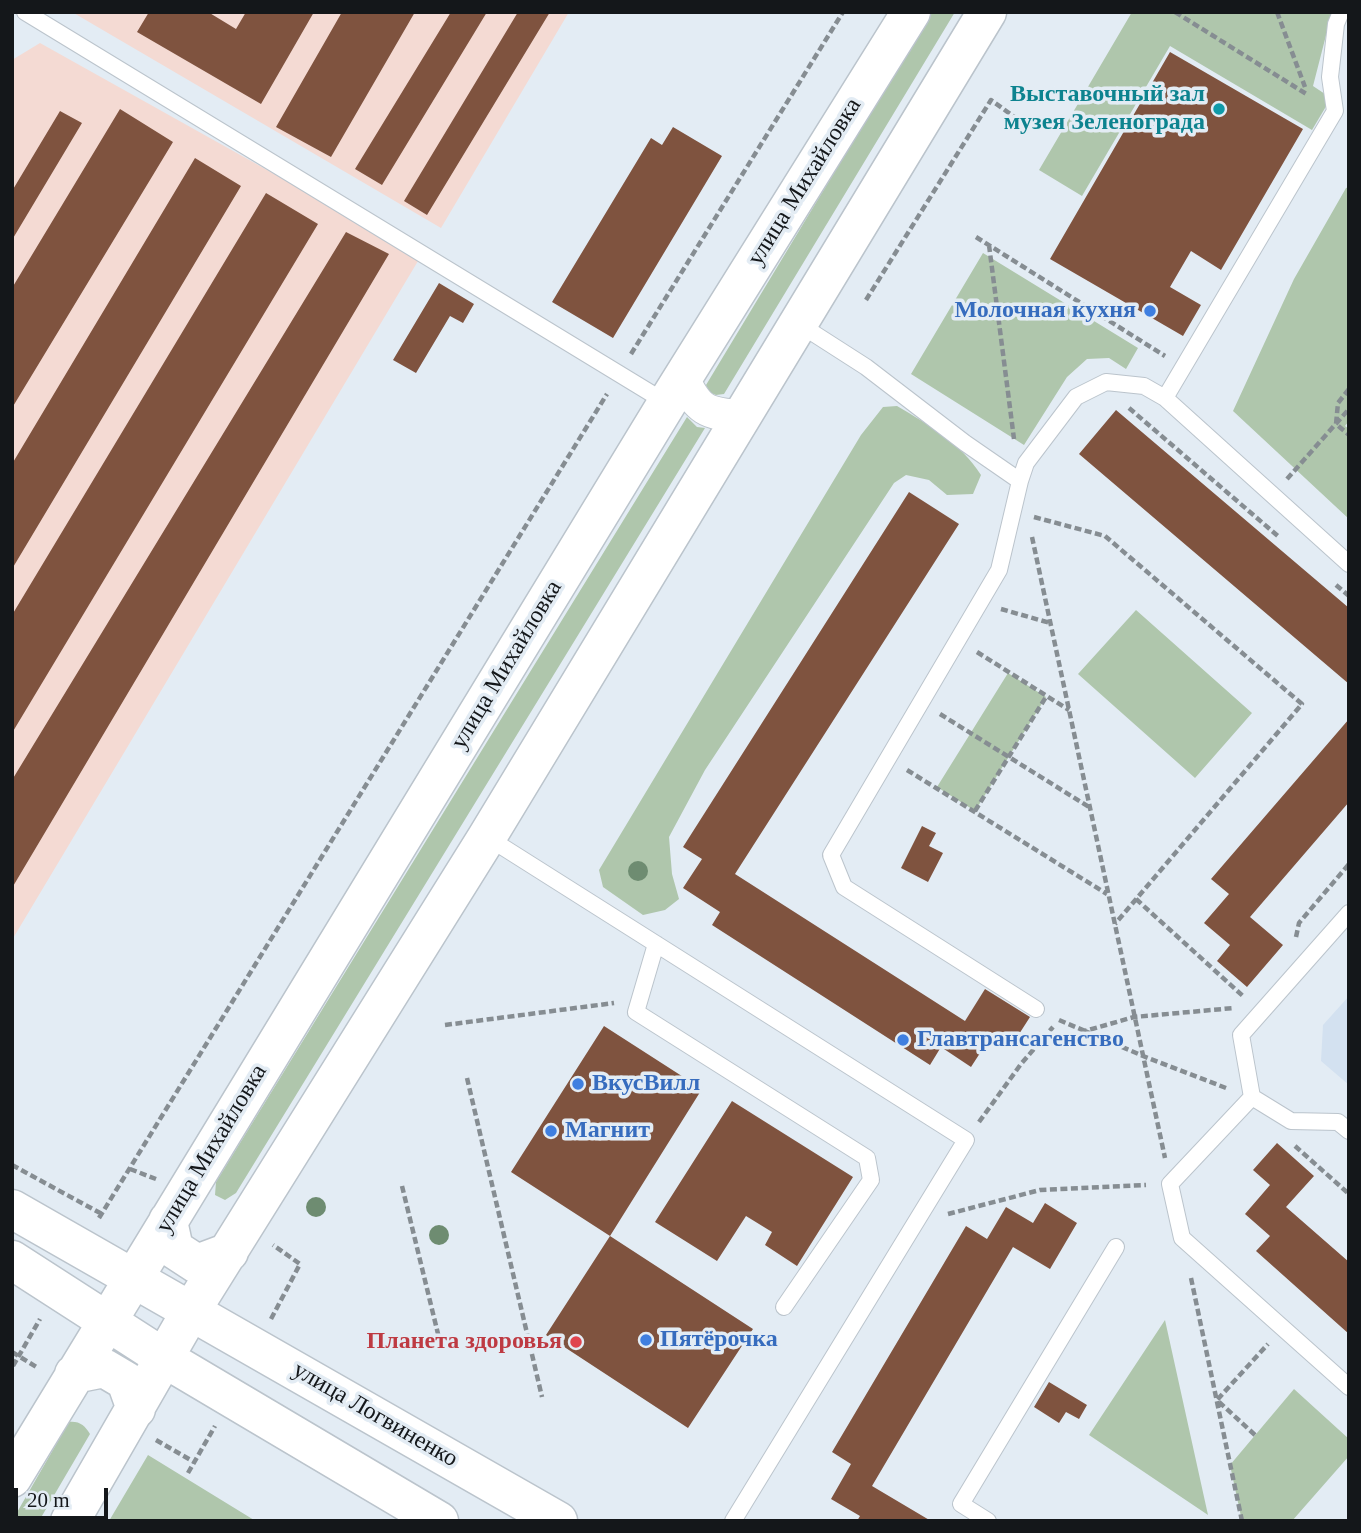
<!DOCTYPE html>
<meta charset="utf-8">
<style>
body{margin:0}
#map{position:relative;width:1361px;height:1533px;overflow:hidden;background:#e3ecf4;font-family:Georgia,serif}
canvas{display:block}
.frame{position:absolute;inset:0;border:14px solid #14171a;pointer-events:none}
.scale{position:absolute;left:14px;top:1488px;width:94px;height:32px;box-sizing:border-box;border:4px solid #14171a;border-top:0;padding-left:9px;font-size:21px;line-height:24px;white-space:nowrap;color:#14171a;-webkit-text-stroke:5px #e3ecf4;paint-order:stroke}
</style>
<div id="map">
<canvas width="1361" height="1533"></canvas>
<div class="frame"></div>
<div class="scale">20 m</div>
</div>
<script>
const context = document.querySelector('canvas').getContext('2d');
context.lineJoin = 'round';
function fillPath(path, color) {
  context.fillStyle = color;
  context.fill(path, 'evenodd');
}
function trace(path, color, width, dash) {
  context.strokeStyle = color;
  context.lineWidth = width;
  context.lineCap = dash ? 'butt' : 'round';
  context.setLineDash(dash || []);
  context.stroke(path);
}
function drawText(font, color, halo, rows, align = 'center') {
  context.font = font + ' Georgia,serif';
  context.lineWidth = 7;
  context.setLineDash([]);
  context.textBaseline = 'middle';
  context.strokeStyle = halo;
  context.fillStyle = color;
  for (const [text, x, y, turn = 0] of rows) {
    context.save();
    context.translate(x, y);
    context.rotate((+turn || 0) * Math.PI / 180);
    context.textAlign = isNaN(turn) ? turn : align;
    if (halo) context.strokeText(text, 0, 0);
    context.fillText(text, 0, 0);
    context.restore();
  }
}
fillPath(new Path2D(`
 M1349,996V1085L1321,1061L1323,1025Z`), '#d3e1f0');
fillPath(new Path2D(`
 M72,12H569L441,228Z
 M40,43L421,256L12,940V60Z`), '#f4dad3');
fillPath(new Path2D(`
 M931,12H955L724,394L716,395L709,392L706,385Z
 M1132,12H1332L1313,86L1331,98L1312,130L1170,46L1082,196L1039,170Z
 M1349,187V421L1345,426L1349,429V519L1233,411L1294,279L1346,188Z
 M983,253L1138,348L1126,369L1109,358L1087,359L1067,377L1024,445L911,374Z
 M897,406C929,425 961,443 981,475L973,494L947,495L929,480L906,475L894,483L705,770L669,837L672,874L679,899L665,910L643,915L603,887L599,870L861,435L883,407Z
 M687,417L697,427L705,428L236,1193L225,1200L215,1195L216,1182Z
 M1136,610L1252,713L1195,778L1078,674Z
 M1008,673L1046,697L975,811L937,787Z
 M1165,1320L1208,1515L1089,1435Z
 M1294,1389L1349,1439V1456L1292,1521H1242L1230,1465Z
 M69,1422C80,1421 85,1426 90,1434L39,1521H12Z
 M148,1455L254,1520L253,1521H109Z`), '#afc6ac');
fillPath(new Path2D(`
 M149,12H208L236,29L246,12H314L261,104L137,32Z
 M342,12H415L331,157L276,127Z
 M451,12H487L382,185L355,169Z
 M518,12H550L427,215L404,201Z
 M1170,52L1303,129L1221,270L1191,251L1170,287L1201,305L1183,336L1050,259Z
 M120,109L173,142L12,408V288Z
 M60,111L82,123L12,240V191Z
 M673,127L722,156L613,338L552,302L651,138L662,145Z
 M195,158L241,186L12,569V464Z
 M266,193L318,224L12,733V615Z
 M346,232L389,254L12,888V780Z
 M439,283L474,304L463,323L450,316L416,373L393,360Z
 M1116,410L1349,608V684L1079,454Z
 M909,492L959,524L735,874L965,1021L985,989L1030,1017L1012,1045L993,1033L971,1067L941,1047L930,1065L712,925L720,912L683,888L702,859L683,847Z
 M1349,719V802L1250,917L1283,945L1247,987L1217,961L1230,945L1204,923L1229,894L1211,879Z
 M922,826L936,833L929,846L943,853L928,882L901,868Z
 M604,1026L702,1089L610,1236L753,1329L688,1428L546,1335L610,1236L511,1172Z
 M732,1101L853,1177L797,1266L765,1245L772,1232L746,1216L717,1261L655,1222Z
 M1277,1143L1314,1176L1286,1207L1349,1262V1334L1256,1251L1270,1236L1245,1214L1270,1185L1253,1170Z
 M1045,1203L1077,1223L1050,1269L1013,1247L872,1486L931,1521H857L860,1516L831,1499L851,1464L832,1452L966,1226L987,1239L1006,1207L1033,1223Z
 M1049,1382L1087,1405L1079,1419L1066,1412L1059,1423L1034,1407Z`), '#7f533f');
const lane = new Path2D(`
 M25,12L667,403
 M799,324L866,367L965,443L1020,481L999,570L831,855L844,887L1036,1009
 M1165,398L1335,111L1330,77L1336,24L1341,12
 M1020,481L1026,463L1076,397L1106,382L1144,386L1165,398L1349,564
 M487,837L966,1140L733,1521
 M1349,913L1241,1035L1252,1097L1291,1121L1338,1122L1349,1131
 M656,944L636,1012L867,1158L871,1180L784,1307
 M1252,1097L1170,1184L1182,1238L1349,1387
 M988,1521L961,1504L1116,1247`);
const street = new Path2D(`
 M683,378C698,410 706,414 741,416`);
const secondary = new Path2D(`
 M12,1209L558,1521
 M168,1221L174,1249L197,1264L229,1252
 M12,1260L164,1358L439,1521
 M74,1374L104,1368L126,1381L136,1409
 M12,1478L667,403L911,12
 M70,1521L191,1311L487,837L987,12`);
trace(lane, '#bbc4cc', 18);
trace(street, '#bbc4cc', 34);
trace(secondary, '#bbc4cc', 41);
trace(new Path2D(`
 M1175,12L1308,95
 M1277,12L1305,87
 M976,237L1165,356
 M989,245L1014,439
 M866,300L991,100L1020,121
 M631,354L843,12
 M1349,389L1338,403L1336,424L1349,435
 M1129,408L1279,537
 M1287,479L1349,409
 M1034,517L1105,536L1302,704L1115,924
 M1032,537L1165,1158
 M1336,585L1349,596
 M1001,609L1050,623
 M977,652L1069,710
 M940,714L1089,807
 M907,770L1107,894
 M975,811L1046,697
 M1136,899L1244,997
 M1296,937L1299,923L1349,864
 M1059,1020L1085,1031
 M445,1025L614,1003
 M467,1078L542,1397
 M1226,1088L1143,1056L1085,1031L1134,1017L1234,1008
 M979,1122L1021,1064L1053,1027
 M1295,1146L1349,1194
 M12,1165L102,1214
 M130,1169L156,1179
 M402,1186L439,1338
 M948,1214L1040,1190L1146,1185
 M99,1218L607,394
 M1191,1278L1242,1521
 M271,1319L300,1264L273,1245
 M12,1352L38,1368
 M13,1366L40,1319
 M1255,1435L1217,1400L1268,1344
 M156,1440L194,1462
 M188,1473L215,1426`), '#868d92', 4.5, [7, 3.5]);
trace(lane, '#fff', 16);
trace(street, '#fff', 32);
trace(secondary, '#fff', 38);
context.fillStyle = '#6e8c71';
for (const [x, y] of [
 [638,871],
 [316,1207],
 [439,1235]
]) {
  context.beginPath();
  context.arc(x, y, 10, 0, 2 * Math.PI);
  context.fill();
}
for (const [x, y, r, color] of [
 [1219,109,7,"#0f9aa8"],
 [1150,311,7,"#3f7fe0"],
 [903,1040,7,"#3f7fe0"],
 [578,1084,7,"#3f7fe0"],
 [551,1131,7,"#3f7fe0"],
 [646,1340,7,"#3f7fe0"],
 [576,1342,7,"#e0444e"]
]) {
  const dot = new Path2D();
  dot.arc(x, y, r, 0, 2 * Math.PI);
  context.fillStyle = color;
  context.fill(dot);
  trace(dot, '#e3ecf4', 2.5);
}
drawText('bold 24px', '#0d838f', '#e3ecf4', [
 ["Выставочный зал",1205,95],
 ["музея Зеленограда",1205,123]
], 'right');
drawText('24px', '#14171a', '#e3ecf4', [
 ["улица Михайловка",805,182,-58],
 ["улица Михайловка",507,665,-59],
 ["улица Михайловка",212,1149,-59],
 ["улица Логвиненко",375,1415,30]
]);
drawText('bold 24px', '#366cbe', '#e3ecf4', [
 ["Молочная кухня",1136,311,"right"],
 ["Главтрансагенство",917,1040],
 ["ВкусВилл",592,1084],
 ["Магнит",565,1131],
 ["Пятёрочка",660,1340]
], 'left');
drawText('bold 24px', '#be3a42', '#e3ecf4', [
 ["Планета здоровья",562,1342]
], 'right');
</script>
